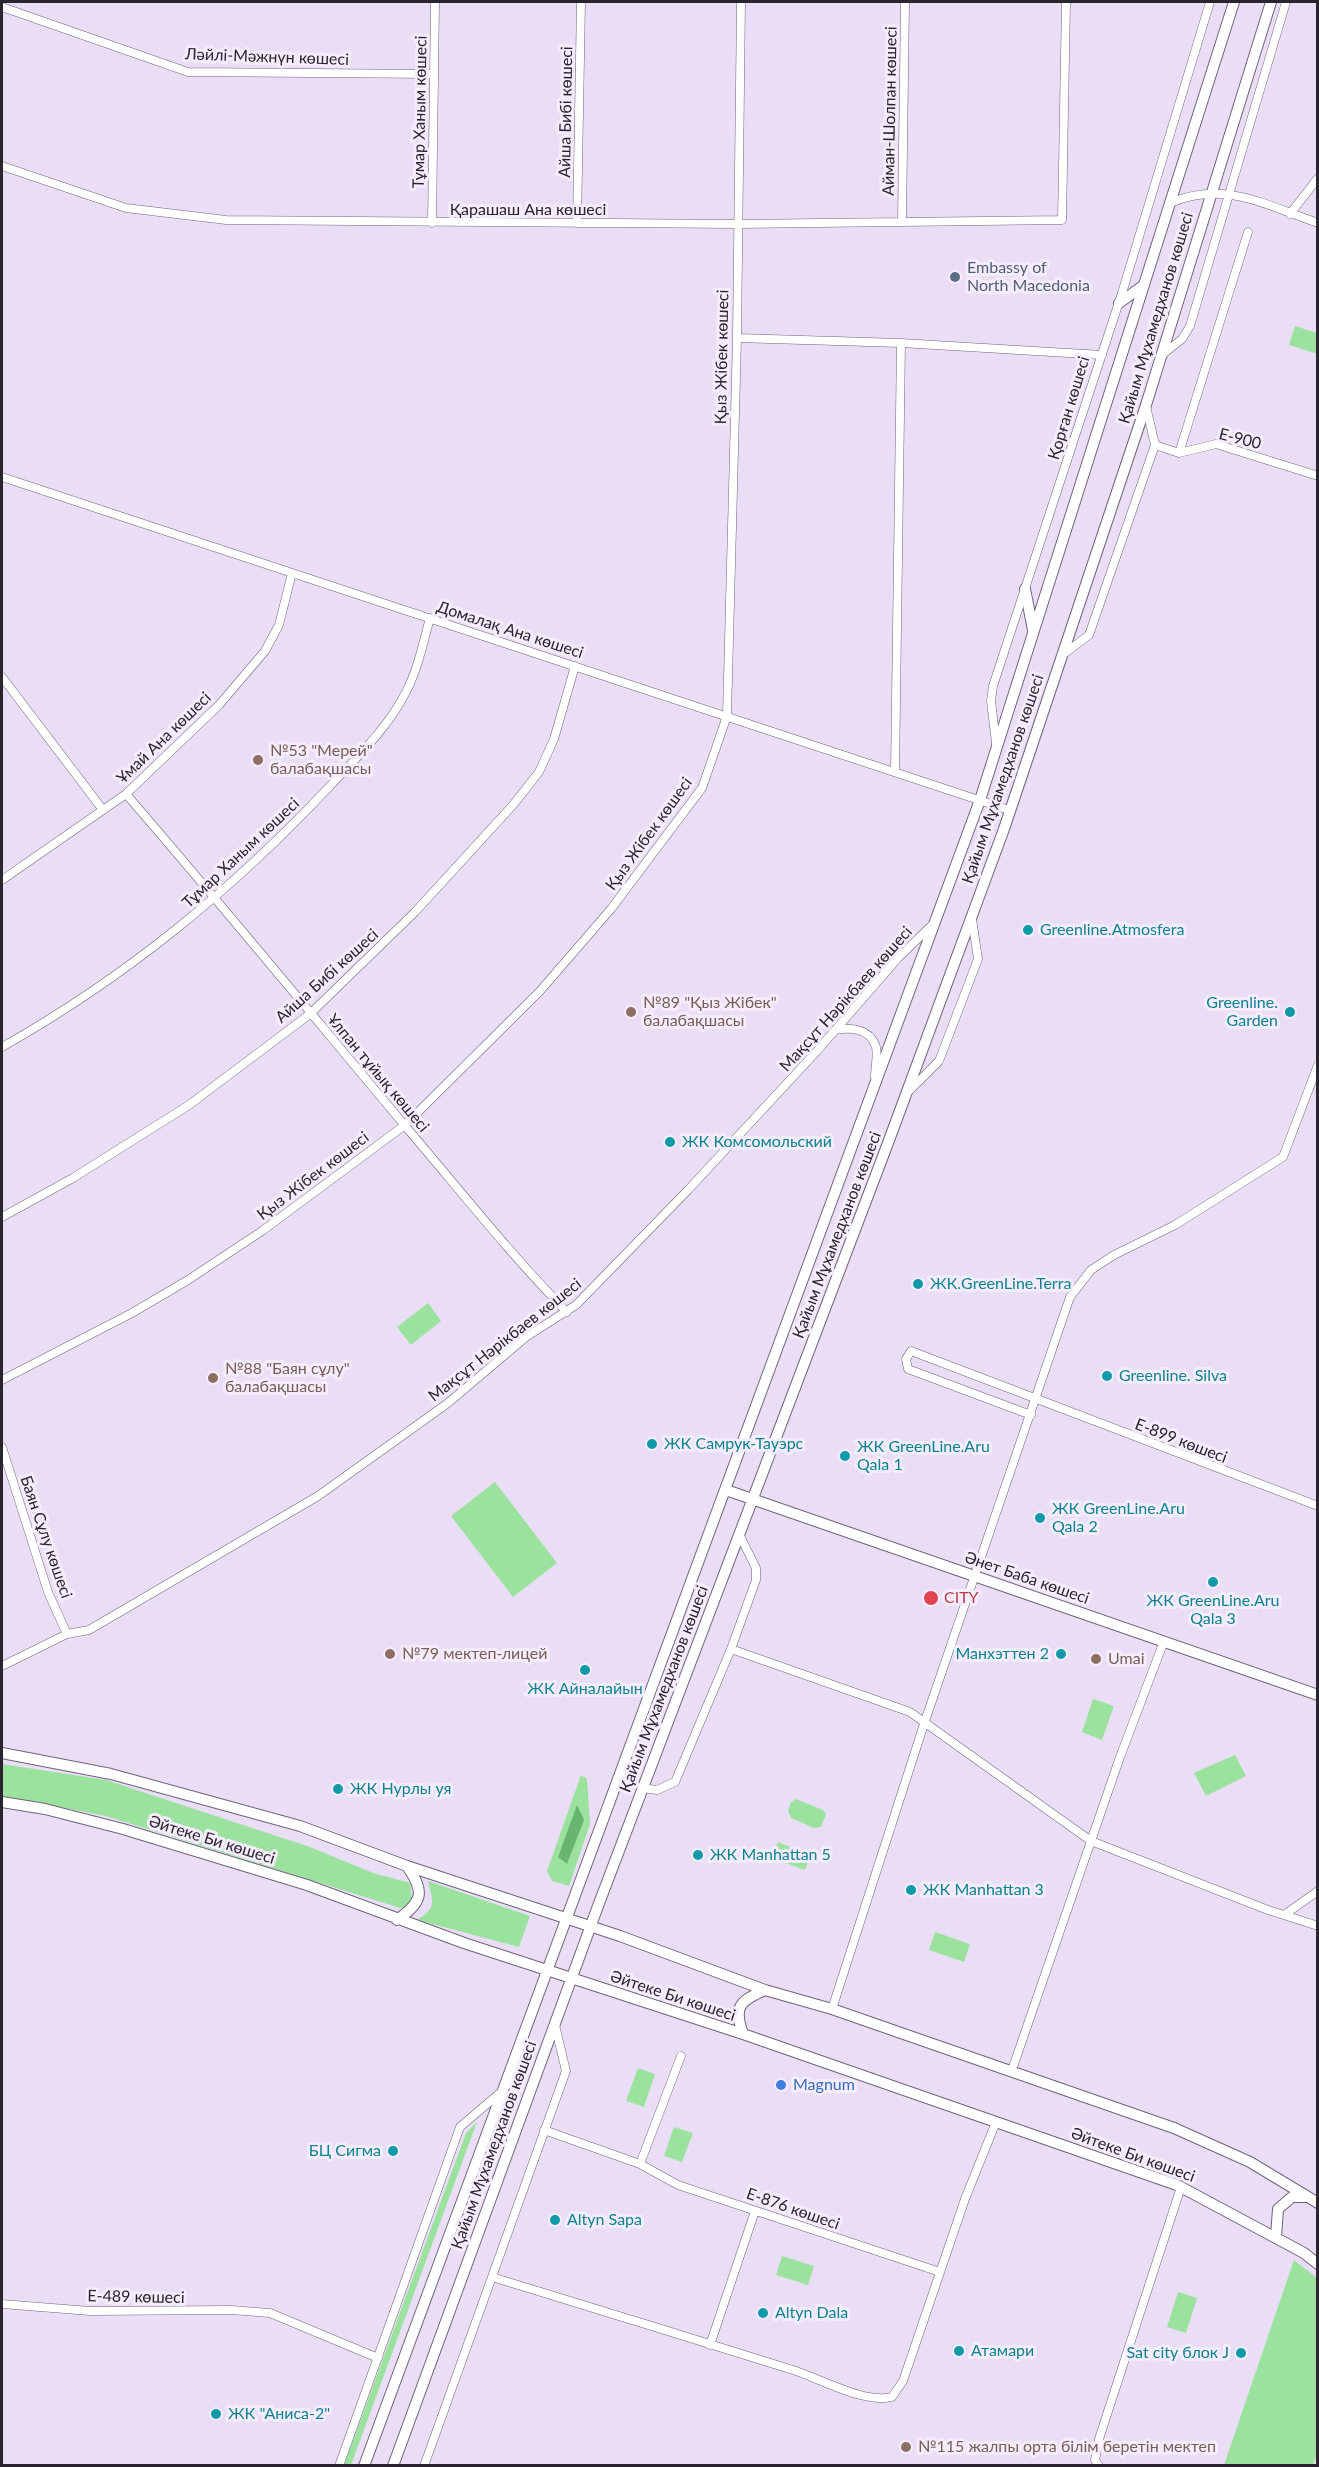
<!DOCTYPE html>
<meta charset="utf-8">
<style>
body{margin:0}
#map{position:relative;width:1319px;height:2467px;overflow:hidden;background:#eadef7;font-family:Lato,sans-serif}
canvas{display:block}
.frame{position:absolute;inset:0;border:3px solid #29242e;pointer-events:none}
</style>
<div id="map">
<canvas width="1319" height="2467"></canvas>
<div class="frame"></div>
</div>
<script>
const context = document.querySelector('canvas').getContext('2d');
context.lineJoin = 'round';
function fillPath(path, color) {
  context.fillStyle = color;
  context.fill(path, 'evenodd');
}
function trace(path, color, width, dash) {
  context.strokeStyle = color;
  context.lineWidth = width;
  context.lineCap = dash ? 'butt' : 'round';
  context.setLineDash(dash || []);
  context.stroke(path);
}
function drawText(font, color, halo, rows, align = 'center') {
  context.font = font + ' Lato,sans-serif';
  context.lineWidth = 6;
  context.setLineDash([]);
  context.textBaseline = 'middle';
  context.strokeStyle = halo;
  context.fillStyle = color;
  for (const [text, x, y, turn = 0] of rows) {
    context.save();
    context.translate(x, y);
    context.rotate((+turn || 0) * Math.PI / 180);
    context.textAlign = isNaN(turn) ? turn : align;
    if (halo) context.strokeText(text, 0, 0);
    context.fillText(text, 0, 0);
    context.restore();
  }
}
fillPath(new Path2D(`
 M1295,326L1317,333V354L1289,345Z
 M428,1303L441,1321L411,1345L397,1327Z
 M495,1482L557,1563L513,1597L451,1516Z
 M1093,1699L1114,1706L1102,1740L1082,1732Z
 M1235,1755L1246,1776L1206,1796L1194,1773Z
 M2,1764L106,1780L310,1847L373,1873L410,1883L412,1898L408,1906L400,1908L106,1816L2,1796Z
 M581,1775L587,1779L590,1824L569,1886L552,1881L547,1871Z
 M796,1799L823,1810L826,1814L821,1827L814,1828L791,1818L788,1811L791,1802Z
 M778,1842L811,1855L805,1870L772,1858Z
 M428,1881L530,1916L519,1947L417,1920C437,1908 433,1902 428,1881Z
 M935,1932L970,1944L964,1962L929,1950Z
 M638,2068L655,2074L644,2107L626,2101Z
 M477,2122L351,2465H344L466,2133Z
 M674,2127L693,2133L682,2162L664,2156Z
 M782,2256L814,2266L808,2285L776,2275Z
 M1294,2260L1317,2278L1318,2451L1313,2465H1224Z
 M1178,2292L1197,2298L1186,2333L1167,2327Z`), '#9be29f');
fillPath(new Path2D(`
 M577,1805L584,1820L567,1864L558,1857Z`), '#68b66e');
const street = new Path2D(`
 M2,7L188,72L434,74
 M2,166L126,208L226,220L738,224L1062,220L1066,2
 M1170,203C1225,180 1265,205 1318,223
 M1290,214L1318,178
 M902,221L905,2
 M432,223L435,2
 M577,223L581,2
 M737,338L901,343L1102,355
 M1162,355L1182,339L1190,326L1286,2
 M1155,445L1179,453L1216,444L1318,476
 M1179,453L1248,232
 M2,477L1009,810
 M1061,656L1089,635L1155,445L1146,406
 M2,677L103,810
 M996,743L991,701L993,686L1122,293L1210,2
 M895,772L901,343
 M126,794C221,904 313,1016 406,1127C459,1189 510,1254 567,1312
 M2,880L126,794L219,705L265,651L279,625L292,573
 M835,1030C850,1027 870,1028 876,1047C878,1055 875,1068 875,1077
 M2,1047C126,977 231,891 329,787C356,758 388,728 406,692C418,669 423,643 430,618
 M909,1091L939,1061L978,959L972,919
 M2,1217L73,1178L189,1105L310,1014L415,912L513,805L539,772L554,739L575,666
 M2,1380L132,1313L188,1280L262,1231L405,1125L540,991L611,909L702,788L727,716L737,338L741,2
 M1031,1415L908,1369L906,1359L911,1351L1318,1506
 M2,1447L48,1592L67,1634
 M731,1649L910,1712L1091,1841L1268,1910L1318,1926
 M2,1666L67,1634L89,1630L318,1496L448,1403L526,1337L576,1305L688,1190L816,1052L898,958L933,924
 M642,1788L657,1790L675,1782L731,1649L756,1580V1568L739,1534
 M1284,1915L1318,1891
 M832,2009L924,1724L1070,1297L1091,1270L1114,1255L1175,1225L1283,1157L1318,1065
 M1012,2070L1120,1757L1164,1641
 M544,2130L640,2164L681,2056
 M640,2164L678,2185L940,2272
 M492,2277C592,2307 693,2339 793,2370C821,2379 865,2404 892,2397L903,2381L965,2199L996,2122
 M2,2304L90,2311L231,2310L270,2313L378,2358
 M710,2345L755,2211
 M339,2466L460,2127L501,2092
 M424,2466L566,2071L555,2025
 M1099,2466L1095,2460L1099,2439L1181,2187`);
const secondary = new Path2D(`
 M1119,303L1144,285
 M1025,589L1033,630
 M726,1490L1318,1695
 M2,1753L111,1774L300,1826L407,1866L620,1936L765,1990L832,2009L1174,2128L1250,2162L1318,2203
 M2,1802L45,1809L123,1829L307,1885L464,1943L743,2034L1177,2185L1304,2253L1318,2264
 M397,1920C422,1902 426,1893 407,1866
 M743,2034C733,2006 740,2001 765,1990
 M1276,2237L1278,2209L1292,2197H1306
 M364,2466L980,800L1234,2
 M393,2466L598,1906L888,1143L1004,829L1146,405L1271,2`);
trace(street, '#6e647a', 9);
trace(secondary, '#6e647a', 12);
trace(street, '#fff', 8);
trace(secondary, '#fff', 10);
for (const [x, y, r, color] of [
 [955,277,6,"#5c6f8a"],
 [258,760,6,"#8d6e63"],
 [1028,930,6,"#0f9aa8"],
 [631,1012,6,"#8d6e63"],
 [1290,1012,6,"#0f9aa8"],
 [670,1142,6,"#0f9aa8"],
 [918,1284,6,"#0f9aa8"],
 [1107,1376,6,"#0f9aa8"],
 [213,1378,6,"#8d6e63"],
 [652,1444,6,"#0f9aa8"],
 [845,1456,6,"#0f9aa8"],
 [1040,1518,6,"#0f9aa8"],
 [1213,1582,6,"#0f9aa8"],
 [931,1598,8,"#e0444e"],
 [390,1654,6,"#8d6e63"],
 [1061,1654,6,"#0f9aa8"],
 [1096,1659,6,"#8d6e63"],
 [585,1670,6,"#0f9aa8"],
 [338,1789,6,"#0f9aa8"],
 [698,1855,6,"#0f9aa8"],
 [911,1890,6,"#0f9aa8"],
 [781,2085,6,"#3f7fe0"],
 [393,2151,6,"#0f9aa8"],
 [555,2220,6,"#0f9aa8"],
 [763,2313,6,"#0f9aa8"],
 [959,2351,6,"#0f9aa8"],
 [1241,2353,6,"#0f9aa8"],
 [216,2414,6,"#0f9aa8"],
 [906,2447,6,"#8d6e63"]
]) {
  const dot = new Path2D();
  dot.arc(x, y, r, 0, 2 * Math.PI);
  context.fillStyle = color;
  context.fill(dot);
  trace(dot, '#f5edfd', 2);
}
drawText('16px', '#29242e', '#f5edfd', [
 ["Ләйлі-Мәжнүн көшесі",267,57,2],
 ["Айман-Шолпан көшесі",890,111,-89],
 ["Тұмар Ханым көшесі",420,112,-89],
 ["Айша Бибі көшесі",566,112,-89],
 ["Қарашаш Ана көшесі",528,210],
 ["Қайым Мұхамедханов көшесі",1156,318,-73],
 ["Қыз Жібек көшесі",722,357,-89],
 ["Қорған көшесі",1069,408,-73],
 ["E-900",1240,439,14],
 ["Домалақ Ана көшесі",510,630,18],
 ["Ұмай Ана көшесі",164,738,-44],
 ["Қайым Мұхамедханов көшесі",1003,779,-71],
 ["Қыз Жібек көшесі",649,834,-54],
 ["Тұмар Ханым көшесі",241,853,-43],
 ["Айша Бибі көшесі",327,976,-42],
 ["Мақсұт Нәрікбаев көшесі",846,999,-48],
 ["Ұлпан тұйық көшесі",378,1073,50],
 ["Қыз Жібек көшесі",313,1176,-37],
 ["Қайым Мұхамедханов көшесі",837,1235,-69],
 ["Мақсұт Нәрікбаев көшесі",505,1340,-38],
 ["Е-899 көшесі",1181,1441,21],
 ["Баян Сұлу көшесі",46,1537,71],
 ["Әнет Баба көшесі",1027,1578,19],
 ["Қайым Мұхамедханов көшесі",664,1689,-69],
 ["Әйтеке Би көшесі",212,1840,17],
 ["Әйтеке Би көшесі",673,1996,18],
 ["Қайым Мұхамедханов көшесі",494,2145,-70],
 ["Әйтеке Би көшесі",1133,2155,20],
 ["Е-876 көшесі",793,2209,19],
 ["Е-489 көшесі",136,2297,1]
]);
drawText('16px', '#4e5e75', '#f5edfd', [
 ["Embassy of",967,268],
 ["North Macedonia",967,286]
], 'left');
drawText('16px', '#785e54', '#f5edfd', [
 ["№53 \"Мерей\"",270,751],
 ["балабақшасы",270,769],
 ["№89 \"Қыз Жібек\"",643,1003],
 ["балабақшасы",643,1021],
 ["№88 \"Баян сұлу\"",225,1369],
 ["балабақшасы",225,1387],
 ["№79 мектеп-лицей",402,1654],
 ["Umai",1108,1659],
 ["№115 жалпы орта білім беретін мектеп",918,2447]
], 'left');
drawText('16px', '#0d838f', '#f5edfd', [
 ["Greenline.Atmosfera",1040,930],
 ["Greenline.",1278,1003,"right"],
 ["Garden",1278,1021,"right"],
 ["ЖК Комсомольский",682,1142],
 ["ЖК.GreenLine.Terra",930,1284],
 ["Greenline. Silva",1119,1376],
 ["ЖК Самрук-Тауэрс",664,1444],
 ["ЖК GreenLine.Aru",857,1447],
 ["Qala 1",857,1465],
 ["ЖК GreenLine.Aru",1052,1509],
 ["Qala 2",1052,1527],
 ["ЖК GreenLine.Aru",1213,1601,"center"],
 ["Qala 3",1213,1619,"center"],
 ["Манхэттен 2",1049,1654,"right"],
 ["ЖК Айналайын",585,1689,"center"],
 ["ЖК Нурлы уя",350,1789],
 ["ЖК Manhattan 5",710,1855],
 ["ЖК Manhattan 3",923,1890],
 ["БЦ Сигма",381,2151,"right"],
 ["Altyn Sapa",567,2220],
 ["Altyn Dala",775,2313],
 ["Атамари",971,2351],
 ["Sat city блок J",1229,2353,"right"],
 ["ЖК \"Аниса-2\"",228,2414]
], 'left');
drawText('16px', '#be3a42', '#f5edfd', [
 ["CITY",944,1598]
], 'left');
drawText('16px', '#366cbe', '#f5edfd', [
 ["Magnum",793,2085]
], 'left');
</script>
